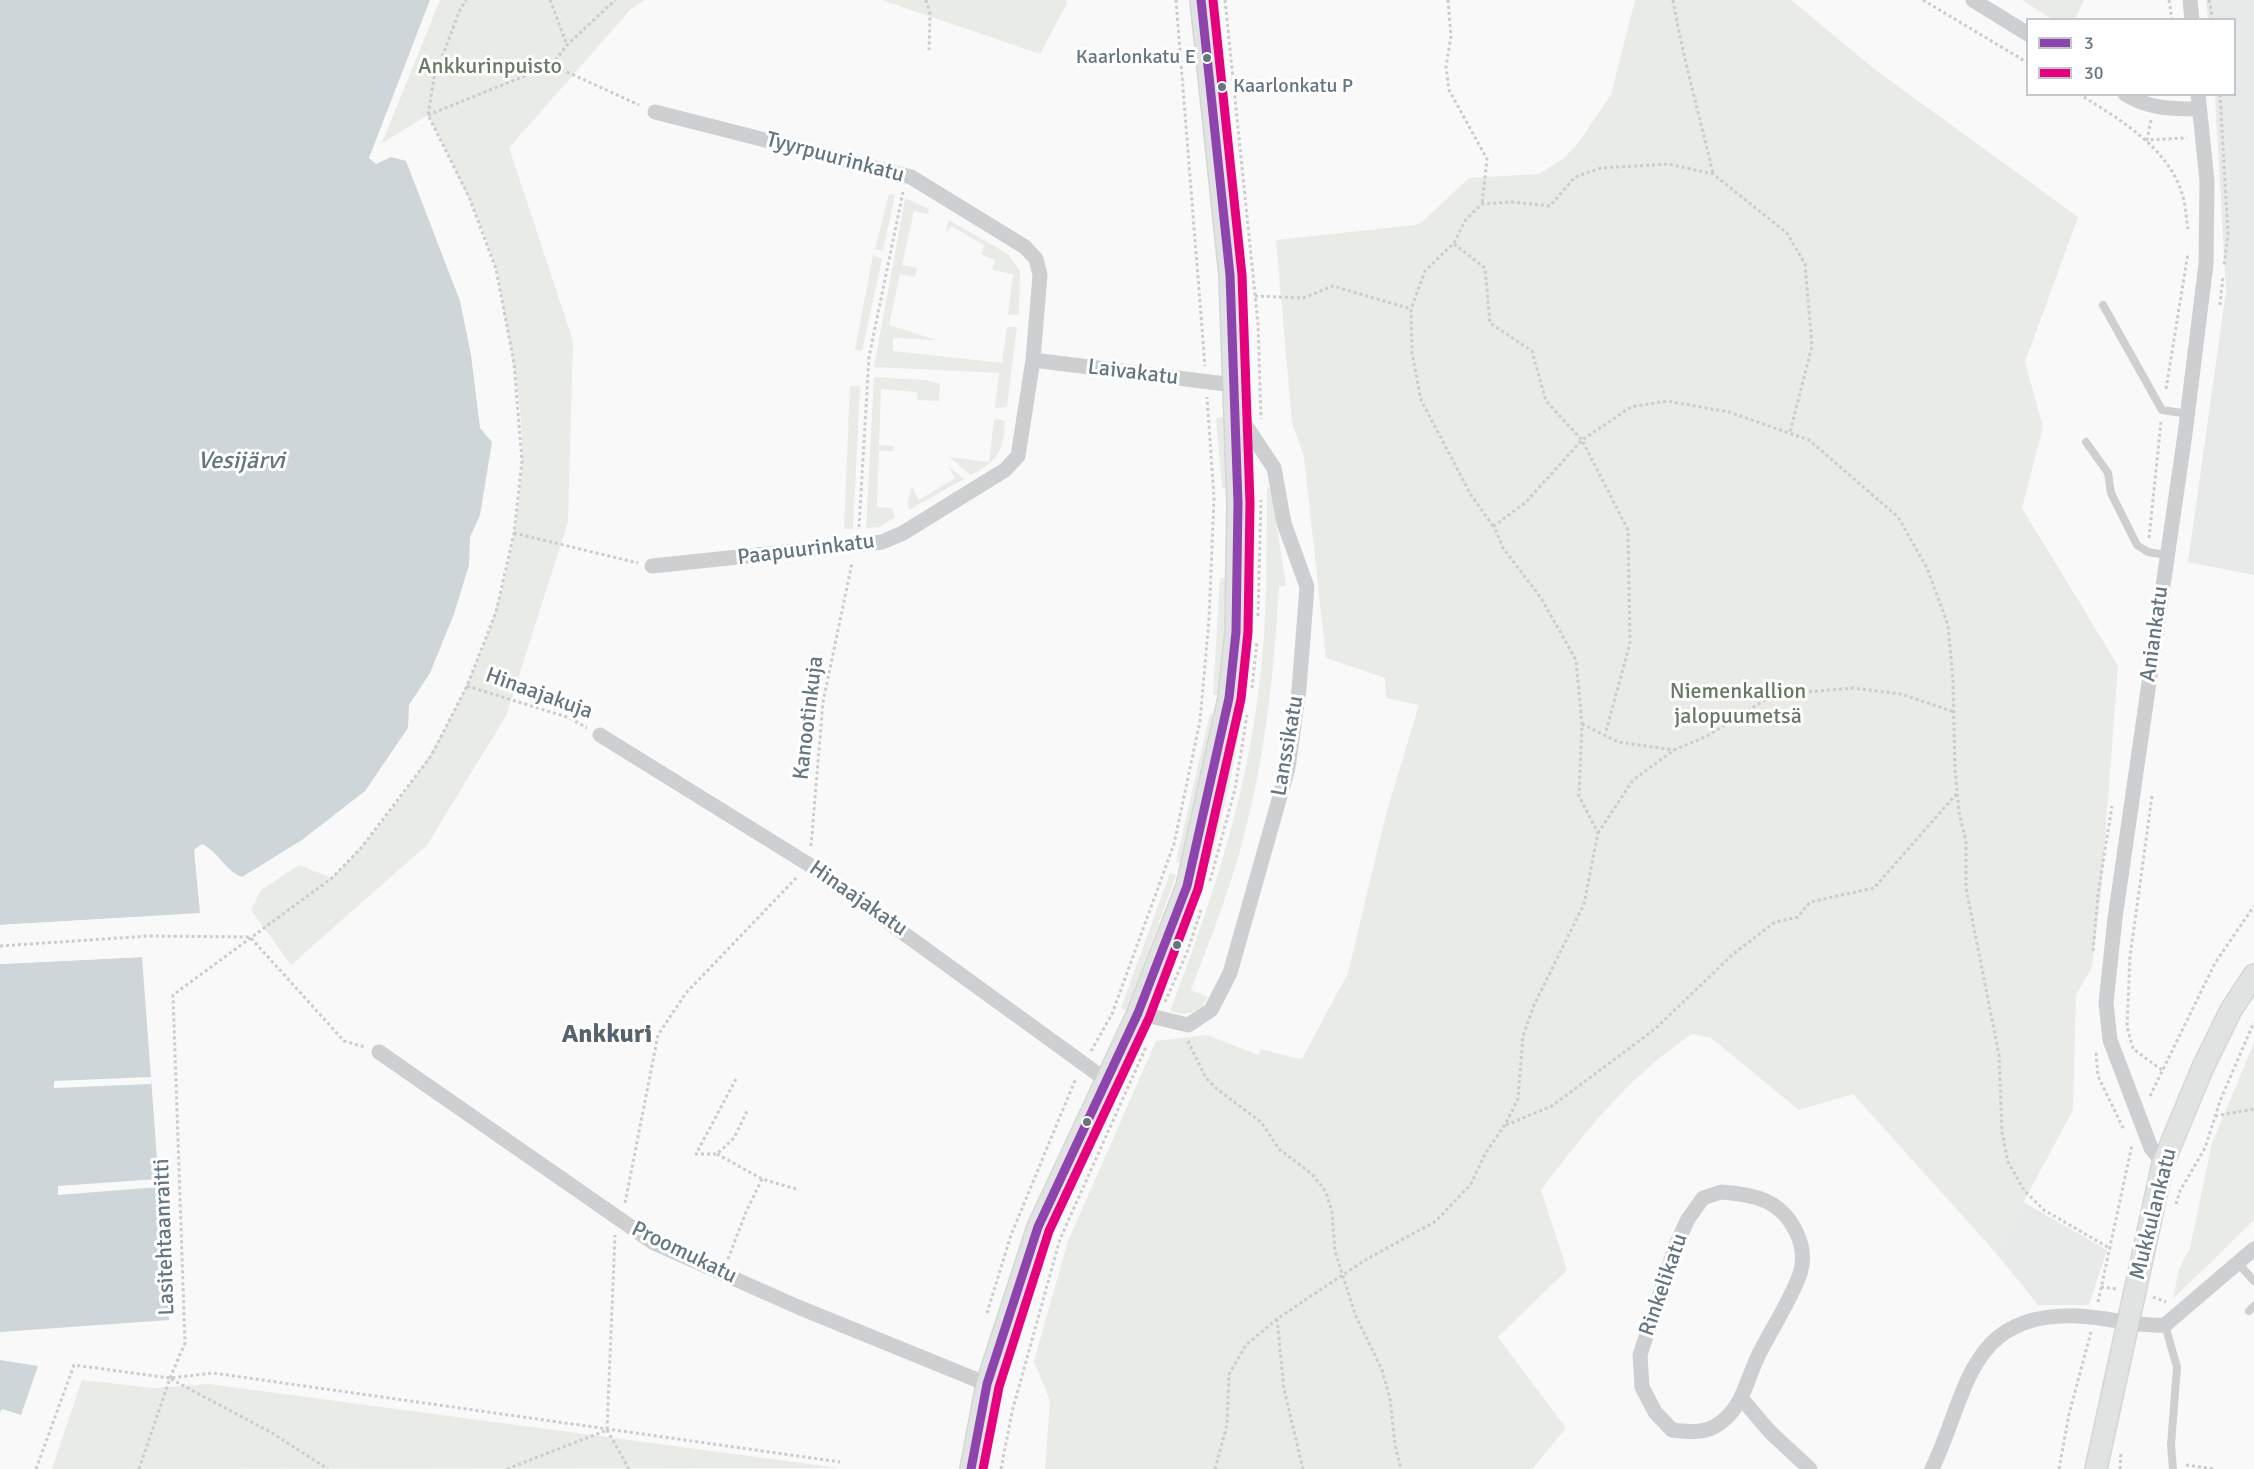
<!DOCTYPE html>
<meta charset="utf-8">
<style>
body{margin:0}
#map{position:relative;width:2254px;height:1469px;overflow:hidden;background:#f9f9f9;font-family:Signika,sans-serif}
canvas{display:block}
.legend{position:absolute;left:2026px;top:18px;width:210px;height:78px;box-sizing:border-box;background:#fff;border:2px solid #c1c8cd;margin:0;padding:8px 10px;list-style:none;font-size:18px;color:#657683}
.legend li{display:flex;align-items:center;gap:12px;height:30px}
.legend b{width:30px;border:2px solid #c1c8cd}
</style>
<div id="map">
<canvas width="2254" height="1469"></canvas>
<ul class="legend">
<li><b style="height:8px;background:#8e44ad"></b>3</li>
<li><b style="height:8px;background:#e5007d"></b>30</li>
</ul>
</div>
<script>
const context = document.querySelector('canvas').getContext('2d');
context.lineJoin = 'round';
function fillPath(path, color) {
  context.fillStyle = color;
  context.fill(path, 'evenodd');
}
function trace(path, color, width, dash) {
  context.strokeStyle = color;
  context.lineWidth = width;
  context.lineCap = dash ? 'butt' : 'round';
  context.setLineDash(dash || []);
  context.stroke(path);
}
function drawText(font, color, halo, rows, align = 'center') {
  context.font = font + ' Signika,sans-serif';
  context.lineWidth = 6;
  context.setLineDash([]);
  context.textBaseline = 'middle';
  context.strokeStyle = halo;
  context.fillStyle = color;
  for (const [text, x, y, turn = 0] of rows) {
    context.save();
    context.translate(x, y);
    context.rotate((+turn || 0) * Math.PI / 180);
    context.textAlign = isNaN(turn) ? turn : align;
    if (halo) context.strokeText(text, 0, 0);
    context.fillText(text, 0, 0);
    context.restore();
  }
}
fillPath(new Path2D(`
 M2206,0H2254V575L2188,562L2226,291L2215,95L2234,94V20L2208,19Z
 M2023,1202L2107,1250L2089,1305H2038L1996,1253Z`), '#e8e9e9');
fillPath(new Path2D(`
 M440,0H644L630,10L509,148L573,341L568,522L506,716L427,845L291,965L251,910L261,890L299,865L332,878C442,768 515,619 522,462C524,421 515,367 507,327C503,308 501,287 496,269C480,215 453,165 428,115L382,143Z
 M882,0H1066L1067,3L1040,54Z
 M1635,0H1791L1877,71L2078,217L2025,362L2043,427L2022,508L2118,666L2101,892L2092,967L2076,995L2073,1110L1996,1253L1853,1094L1799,1110L1711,1038L1692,1034C1630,1075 1586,1131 1541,1190L1567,1270L1498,1337L1566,1428L1532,1469H1045L1050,1401L1034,1361L1068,1241L1156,1041L1207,1035L1258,1055L1261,1049L1299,1059L1303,1057L1348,973L1386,814L1419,705L1386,698L1385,678L1326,658L1304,457L1292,423L1276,240L1415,225L1421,223L1469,178L1539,174L1564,158L1579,142L1611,95Z
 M2022,0H2084L2075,19H2052Z
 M889,194L895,195L883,251L875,249Z
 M905,198L929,209L928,214L914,211L902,265L917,268L915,277L900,274L889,325L936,340L893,338V351L1002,363L1007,327H1017L1007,407L995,408L999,373L874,367Z
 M949,220L1008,254L1020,271L1019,314L1008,315L1013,274L992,270L995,260L981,254L984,245L951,226L945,234Z
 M873,255L882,259L862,351L855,350Z
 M874,377L926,380L940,384L939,401L918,400L917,392L881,389L879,445L894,446V451H879L877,507L892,508L895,517L880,527L866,528Z
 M850,386H860L853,529H844Z
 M1223,417L1229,488H1222L1216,418Z
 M1000,419L1005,422C1003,453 997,461 971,475L949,457L989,462L994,420Z
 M948,466L964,479L909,510L908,501L912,486L919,500L955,478Z
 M1267,487L1271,488L1286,586H1279C1274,673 1265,759 1242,843C1229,893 1209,942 1191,990L1208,997C1199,1013 1187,1017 1170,1011C1210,906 1246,799 1259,687C1268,621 1266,554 1267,487Z
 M1250,520H1254C1253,559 1255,599 1252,638C1245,715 1230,789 1210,863L1206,861C1227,788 1246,712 1249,635C1251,597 1250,558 1250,520Z
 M1220,578H1227L1221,696L1213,694Z
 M1210,713L1217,715L1181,863L1176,862Z
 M1170,873L1176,875L1127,1011L1121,1008Z
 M2254,1043V1220L2173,1299L2179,1269L2190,1248L2212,1143Z
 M82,1380L153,1388L209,1384L839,1468L52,1469Z`), '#e8ebe6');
fillPath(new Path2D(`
 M0,0H430L369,158L376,164L391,157L406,161L460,301L471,355L480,428L492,442L480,515L470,537L469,565L454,614L430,673L409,705L408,728L365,791L302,840L242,877C224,870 219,852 202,844L194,850L200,913L0,925Z
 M142,957L169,1320L0,1332V964Z
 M0,1360L38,1366L21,1415L2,1409L0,1413Z`), '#ced6d9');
fillPath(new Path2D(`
 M139,917V920L0,928V925Z
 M141,954L142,957L0,964V961Z
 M151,1077V1084L54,1088V1081Z
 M158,1179L159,1187L58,1195V1186Z`), '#f9f9f9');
const secondary = new Path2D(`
 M971,1469L987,1384L1038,1227L1138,1013L1187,886L1229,698L1236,632L1238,503L1230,275L1201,0
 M2096,1469L2163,1163L2203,1067L2231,1010L2254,975`);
trace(secondary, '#d5d6d7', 24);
trace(new Path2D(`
 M550,0L567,45
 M926,0L930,14L929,50
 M1176,0L1205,366
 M1225,0L1258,324L1261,419
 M1448,0L1451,36L1446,67L1449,90L1487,159L1482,204
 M1673,0C1683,59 1700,116 1713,174
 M1923,0L2028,63
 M2169,0L2172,20
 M2209,0L2213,20
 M552,65L567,45L615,0
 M2079,94C2119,119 2170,148 2183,197C2186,207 2186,218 2188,229
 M2220,94L2228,234L2224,266
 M428,115L552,65L639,105
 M2151,120L2147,140L2187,138
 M1454,244L1485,268L1490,323L1532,351L1546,401L1582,440L1628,530L1630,643L1605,735
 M1255,296L1303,298L1333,286L1411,309
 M2220,305L2223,276
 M2166,389L2188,253
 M1493,526L1471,495L1421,400L1412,353L1411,309L1425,271L1454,243L1466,219L1482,204L1512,202L1550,206L1575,177L1601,168L1668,164L1713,174L1787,233L1805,264L1812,346L1790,432
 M859,527L869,357L903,192
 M514,533L638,563
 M2149,538L2161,422
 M1258,616L1261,500
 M467,686L570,718L587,728
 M1252,688L1257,641
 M1582,724L1618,742L1674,750
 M2152,796L2130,957L2127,1027L2133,1049L2162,1070
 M1598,833L1633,780L1674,750L1707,736L1773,695L1853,688L1901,694L1954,712
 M811,846L823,702L852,563
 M1210,881L1235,789L1247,715
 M0,946L148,936L250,937L344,1041L365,1047
 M2093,951L2098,894L2112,806
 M1165,1002L1188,950L1201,910
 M1188,1041L1206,1078L1217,1089L1261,1122L1279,1149L1312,1174L1326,1192L1332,1212L1335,1251L1355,1314L1382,1370L1390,1398L1395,1445L1401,1469
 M1091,1051L1112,1014L1174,844L1200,721L1209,619L1214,498L1207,397
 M2096,1053L2098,1076L2124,1130
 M736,1079L696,1154H717L734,1138L748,1109
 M2150,1096L2215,963L2254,906
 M2215,1116L2254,1109
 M1506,1125L1552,1106L1655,1029L1732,955L1775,922L1798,917L1810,902L1874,888L1958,792
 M717,1154L762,1179L796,1189
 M625,1203L658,1035L686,993L798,876
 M2176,1204L2180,1191L2205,1148L2220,1101L2254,1022
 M728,1259L746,1212L762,1179
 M2101,1287L2117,1289
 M2153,1297L2166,1302
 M2098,1302L2132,1145
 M987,1313L1011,1235L1076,1078
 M1277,1319L1284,1389L1303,1469
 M171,1379L272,1433L328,1469
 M607,1430L629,1469
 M2186,1465L2215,1469
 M36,1469L74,1365L170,1378L213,1373L840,1462
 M139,1469L170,1378L185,1343L173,995L332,878L361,848L431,756L467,686L496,612L514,533L522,461L514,363L496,269L469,197L428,115L434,78L460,10L466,0
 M507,1469L607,1430L615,1235
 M1001,1469L1012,1412L1060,1239L1146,1047
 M1215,1469L1227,1425L1229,1374L1246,1345L1277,1319L1308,1298L1367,1259L1436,1221L1471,1184L1485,1154L1506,1123L1518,1099L1523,1036L1534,1005L1584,904L1598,833L1579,796L1582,724L1576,660L1541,598L1503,548L1494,526L1526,502L1582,440L1631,407L1667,401L1729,412L1809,440L1898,517L1927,568L1948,625L1953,680L1955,769L1959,812L1966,842V888L1999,1055L2002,1132L2008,1162L2024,1190L2044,1210L2111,1249
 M2059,1469L2069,1414L2091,1332
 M2120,1469L2121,1453`), '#cbcccd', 3, [3, 3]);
trace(new Path2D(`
 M2103,305L2162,410L2188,414
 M2086,442L2108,473L2111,493L2137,545L2148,552L2166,555
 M2238,1263L2254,1281
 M2249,1311L2254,1306
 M2165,1325L2177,1367L2171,1445L2173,1469`), '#cecfd0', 8);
trace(new Path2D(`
 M1973,0L2028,34
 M2190,0L2192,20
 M2125,94C2148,109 2173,109 2199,109
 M1033,360L1234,385
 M652,566L882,542L903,533L1005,470L1018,456L1033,360L1040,275L1036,259L1025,247L911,177L655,112
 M600,735L808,864L1106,1080
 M1138,1013L1188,1025L1211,1010L1230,973L1288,768L1299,689L1307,587L1284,523L1274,468L1236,411
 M379,1052L654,1243L798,1307L987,1384
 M2163,1163L2151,1148L2110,1040L2106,1003L2115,918L2185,434L2206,264L2207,181L2198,94
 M1721,1192C1737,1193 1752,1195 1766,1201C1792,1213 1809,1247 1800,1274C1790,1301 1773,1327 1760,1352C1747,1377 1744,1406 1720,1423C1706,1434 1689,1432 1672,1430L1655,1412L1642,1387L1640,1355L1676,1245L1688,1219L1703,1198Z
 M1742,1399L1770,1432L1810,1469
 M1932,1469C1969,1391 1967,1312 2078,1316C2108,1317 2135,1327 2165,1325L2254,1249`), '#cecfd0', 15);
trace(secondary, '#e1e2e2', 21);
trace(new Path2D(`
 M971,1469L987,1384L1038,1227L1138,1013L1187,886L1229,698L1236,632L1238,503L1230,275L1201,0`), '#8e44ad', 9);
trace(new Path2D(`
 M983,1469L999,1387L1049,1231L1149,1018L1198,889L1241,699L1248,632L1250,503L1242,275L1213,0`), '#e5007d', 9);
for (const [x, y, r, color] of [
 [1207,58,5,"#657683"],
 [1222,87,5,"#657683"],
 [1177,945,5,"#657683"],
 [1087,1122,5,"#657683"]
]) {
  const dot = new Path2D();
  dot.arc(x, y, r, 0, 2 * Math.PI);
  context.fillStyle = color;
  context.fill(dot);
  trace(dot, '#fff', 2);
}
drawText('20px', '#657683', '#fff', [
 ["Kaarlonkatu E",1196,58],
 ["Kaarlonkatu P",1233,87,"left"]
], 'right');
drawText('22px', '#687a64', '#fff', [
 ["Ankkurinpuisto",490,67],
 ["Niemenkallion",1738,692],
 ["jalopuumetsä",1738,717]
]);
drawText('22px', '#657683', '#fff', [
 ["Tyyrpuurinkatu",835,158,15],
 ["Laivakatu",1133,373,7],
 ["Paapuurinkatu",806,550,-7],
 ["Aniankatu",2155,634,-82],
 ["Hinaajakuja",539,694,20],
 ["Kanootinkuja",809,718,-83],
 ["Lanssikatu",1288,746,-80],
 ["Hinaajakatu",858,899,35],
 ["Mukkulankatu",2154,1214,-76],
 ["Lasitehtaanraitti",165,1237,-92],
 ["Proomukatu",684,1253,26],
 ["Rinkelikatu",1664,1285,-71]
]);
drawText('italic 24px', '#60757c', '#fff', [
 ["Vesijärvi",241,462]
]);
drawText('bold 26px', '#57646e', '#fff', [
 ["Ankkuri",607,1035]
]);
</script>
